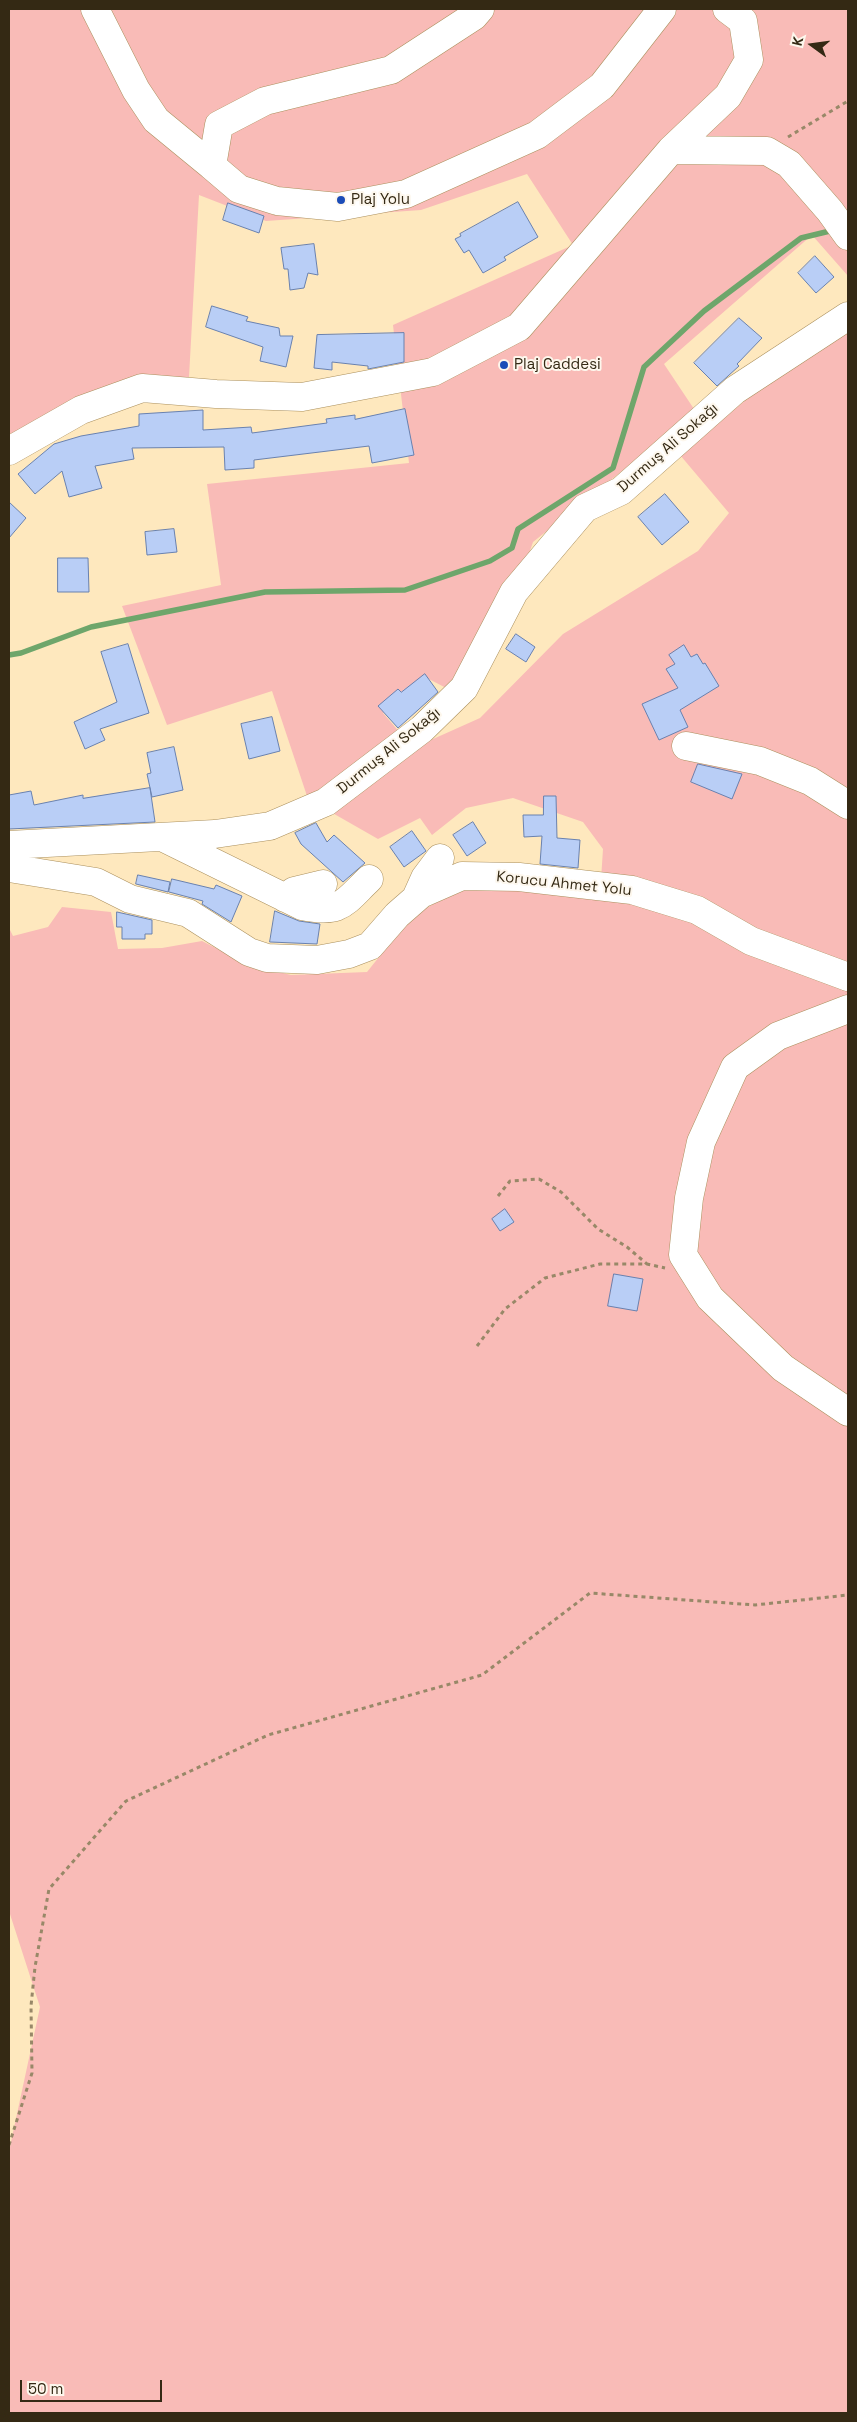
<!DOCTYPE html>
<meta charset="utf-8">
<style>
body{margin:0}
#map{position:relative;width:857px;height:2422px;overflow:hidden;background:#fee8be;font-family:"Space Grotesk",sans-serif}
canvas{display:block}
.frame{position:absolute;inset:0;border:10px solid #342914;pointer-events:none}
.north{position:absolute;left:787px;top:20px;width:50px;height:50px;-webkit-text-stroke:4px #fdf7ed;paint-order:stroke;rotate:284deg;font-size:14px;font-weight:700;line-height:20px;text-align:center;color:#342914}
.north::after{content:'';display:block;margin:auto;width:18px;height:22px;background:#342914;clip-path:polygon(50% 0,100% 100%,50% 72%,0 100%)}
.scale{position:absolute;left:20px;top:2380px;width:142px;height:22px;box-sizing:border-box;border:2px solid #342914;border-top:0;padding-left:6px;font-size:15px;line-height:18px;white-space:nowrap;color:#342914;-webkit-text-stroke:4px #fdf7ed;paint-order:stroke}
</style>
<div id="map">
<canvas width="857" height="2422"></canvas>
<div class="frame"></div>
<div class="north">K</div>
<div class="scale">50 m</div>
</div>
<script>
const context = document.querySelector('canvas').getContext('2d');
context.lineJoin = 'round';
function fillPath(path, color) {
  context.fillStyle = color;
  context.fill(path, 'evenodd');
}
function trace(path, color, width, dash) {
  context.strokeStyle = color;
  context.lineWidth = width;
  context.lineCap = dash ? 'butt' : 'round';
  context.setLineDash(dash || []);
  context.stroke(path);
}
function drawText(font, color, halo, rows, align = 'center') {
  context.font = font + ' "Space Grotesk",sans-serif';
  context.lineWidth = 4;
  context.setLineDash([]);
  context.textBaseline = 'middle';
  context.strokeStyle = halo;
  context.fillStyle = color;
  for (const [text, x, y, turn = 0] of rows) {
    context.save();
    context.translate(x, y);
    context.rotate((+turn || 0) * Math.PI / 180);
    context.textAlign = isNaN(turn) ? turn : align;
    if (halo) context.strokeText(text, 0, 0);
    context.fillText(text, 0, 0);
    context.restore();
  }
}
fillPath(new Path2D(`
 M9,9H848V276L812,235L664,364L696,412L533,542L518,585L450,690L425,677L383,713L413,748L480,718L563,634L698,551L729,513L680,455L766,383L848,332V2413H9V2151L40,2007L9,1911V928L13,936L48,927L62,907L111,912L118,949L162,948L202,941L249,965L291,975L367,972L411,917L454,892L489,882L600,895L603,849L583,822L513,798L466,808L432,835L420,818L378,839L308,799L272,691L167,725L122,606L221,585L207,484L409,463L393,325L573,245L527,174L421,210L266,221L199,195L189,377L9,434Z`), '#f9bbb7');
trace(new Path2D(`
 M9,655L21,653L91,627L265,592L405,590L490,561L512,548L518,529L613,468L644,367L704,311L801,238L834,230`), '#6ea66b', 5.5);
const building = new Path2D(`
 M518,202L538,237L504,257L506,260L483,273L469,250L464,253L455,239L461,236L460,234Z
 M228,203L264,216L259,233L223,220Z
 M314,244L318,275L308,273L304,288L290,290L288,269H284L281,248Z
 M815,256L834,277L816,293L798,273Z
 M212,306L248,317L246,321L279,328L280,336H293L286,367L260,361L263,347L206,327Z
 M739,318L762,338L737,364L739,366L717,386L694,363Z
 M404,333V362L368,369V366L332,362V370L314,368L317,335Z
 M405,409L414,455L372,463L369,446L254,460V468L225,470L224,447L132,448L134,459L95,466L102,488L69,497L62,471L35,494L18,474L54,444L81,436L139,426V414L203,410V430L251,427L252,433L327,423L326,419L355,415V419Z
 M665,494L689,522L662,545L638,517Z
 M9,502L26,518L9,538Z
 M174,529L177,552L147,555L145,532Z
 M58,558H88L89,592H58Z
 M516,634L535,647L526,662L506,649Z
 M128,644L149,713L100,729L105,740L85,749L74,722L117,702L101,652Z
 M684,645L691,657L697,654L703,664L705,663L719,686L680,710L688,727L659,740L642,704L678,688L666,669L675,664L669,655Z
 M425,674L438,692L398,728L378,706L398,689L401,692Z
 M272,717L280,751L249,759L241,724Z
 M174,747L183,790L152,797L147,774L151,773L147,753Z
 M698,764L742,774L732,799L691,782Z
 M150,788L155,822L9,829V795L31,791L34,805L83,795V798Z
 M544,796H556L557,838L580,840L578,868L540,864L542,836L524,837L523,815H543Z
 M473,822L486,843L467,856L453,835Z
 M316,823L327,842L334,835L365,863L343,882L301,844L295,833Z
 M412,831L426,851L404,867L390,847Z
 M138,875L170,882L168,892L136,884Z
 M172,879L214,889L216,885L242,896L231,922L202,904L203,901L169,892Z
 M275,911L299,921L320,924L317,944L270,942Z
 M117,912L152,920V934H145V939H122V927H117Z
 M505,1209L514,1222L500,1231L492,1219Z
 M614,1274L643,1279L637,1311L608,1306Z`);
fillPath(building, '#b9cef6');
trace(building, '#6981af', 1);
const minor = new Path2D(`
 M95,9L136,90L156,120L212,166
 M480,9L474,16L391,70L265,101L219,125L212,166L239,189L277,201L338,207L406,194L537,135L602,86L662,9
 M671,150L767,151L789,164L830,211L848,236
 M9,451L81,410L142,388L216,394L302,397L433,372L519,327L671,150L728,96L749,60L743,21L727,9
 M686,746L760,761L810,781L848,805
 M164,838L302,906C341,914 343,904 369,879
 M9,845L215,834L270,826L326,802L422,729L464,688L514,592L585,508L621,491L735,390L848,316
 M9,868L96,882L130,899L188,913L249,952L267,958L317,960L349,954L370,946L397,915L421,894L462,876L519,877L632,890L697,910L751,941L848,977
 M285,898L294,891L323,884
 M416,898L425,878L440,858
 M848,1009L778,1036L735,1067L701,1142L689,1198L683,1255L710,1298L783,1368L848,1412`);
trace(minor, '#ab905d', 29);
trace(new Path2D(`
 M788,137L848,101
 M498,1196L510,1181L539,1179L561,1192L598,1229L627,1247L647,1264
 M477,1346L505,1309L545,1278L600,1264H647L665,1268
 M9,2145L32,2073L31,2006L35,1967L49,1889L126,1801L268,1735L482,1675L590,1593L755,1605L848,1595`), '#988868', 3, [4, 4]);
trace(minor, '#fff', 28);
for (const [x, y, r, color] of [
 [341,200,5,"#1b4cb8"],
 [504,365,5,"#1b4cb8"]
]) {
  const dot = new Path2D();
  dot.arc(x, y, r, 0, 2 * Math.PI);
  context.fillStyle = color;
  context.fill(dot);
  trace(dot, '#fdf7ed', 2);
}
drawText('15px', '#342914', '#fdf7ed', [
 ["Plaj Yolu",351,200],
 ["Plaj Caddesi",514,365]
], 'left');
drawText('15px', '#342914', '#fdf7ed', [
 ["Durmuş Ali Sokağı",668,448,-41],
 ["Durmuş Ali Sokağı",389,751,-39],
 ["Korucu Ahmet Yolu",564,884,6]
]);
</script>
